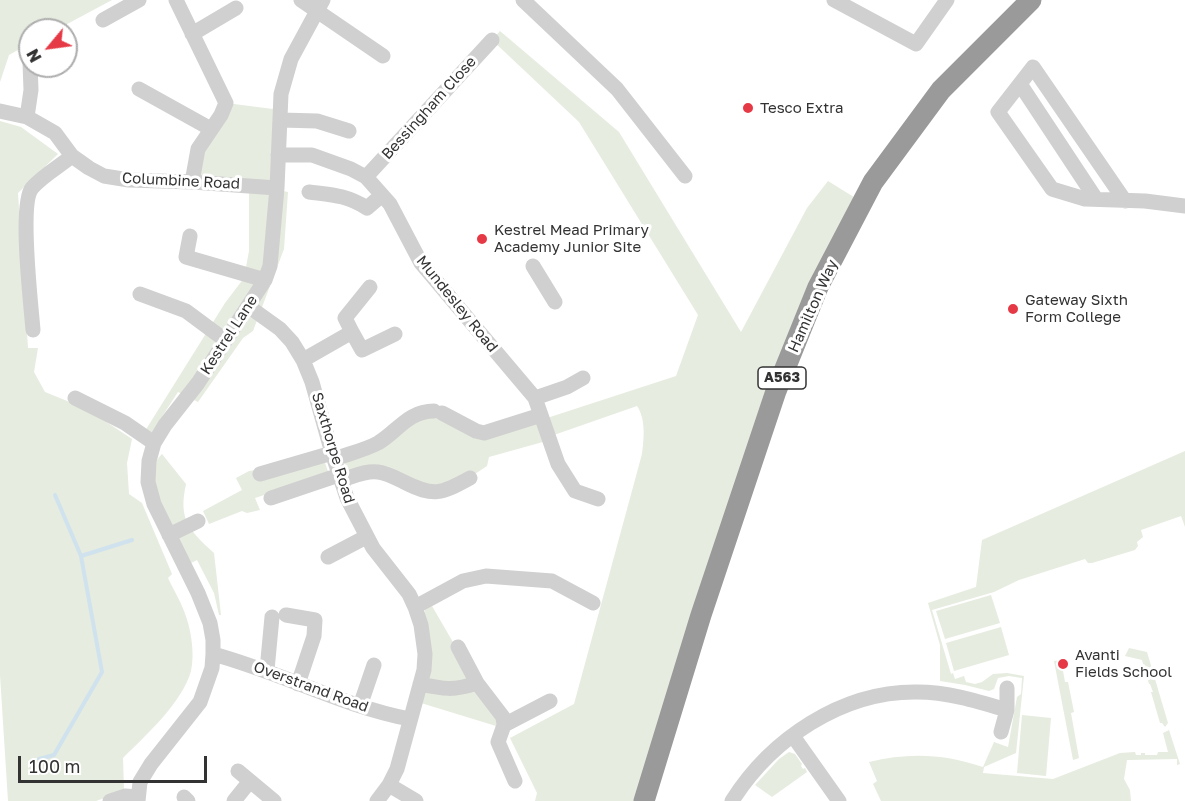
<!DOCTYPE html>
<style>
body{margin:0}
#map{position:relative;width:1185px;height:801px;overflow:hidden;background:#fff;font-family:"Golos Text",sans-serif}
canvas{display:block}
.north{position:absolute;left:18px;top:18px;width:60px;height:60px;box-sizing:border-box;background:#fff;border:2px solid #adadad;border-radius:50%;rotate:241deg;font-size:16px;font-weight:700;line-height:24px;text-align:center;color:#333}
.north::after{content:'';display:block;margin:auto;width:21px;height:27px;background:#e63946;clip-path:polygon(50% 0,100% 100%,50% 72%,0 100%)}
.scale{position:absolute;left:18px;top:756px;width:189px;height:27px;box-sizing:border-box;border:3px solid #333;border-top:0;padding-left:8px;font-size:18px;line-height:21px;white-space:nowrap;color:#333;-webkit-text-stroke:4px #fff;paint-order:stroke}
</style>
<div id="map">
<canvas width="1185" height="801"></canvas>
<div class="north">N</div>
<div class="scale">100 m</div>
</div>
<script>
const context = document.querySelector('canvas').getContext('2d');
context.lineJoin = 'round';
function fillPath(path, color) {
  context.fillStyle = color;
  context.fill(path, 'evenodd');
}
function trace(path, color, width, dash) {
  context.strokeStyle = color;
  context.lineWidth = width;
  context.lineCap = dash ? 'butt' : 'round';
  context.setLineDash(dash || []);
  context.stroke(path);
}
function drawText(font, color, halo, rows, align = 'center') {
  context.font = font + ' "Golos Text",sans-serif';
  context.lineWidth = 6;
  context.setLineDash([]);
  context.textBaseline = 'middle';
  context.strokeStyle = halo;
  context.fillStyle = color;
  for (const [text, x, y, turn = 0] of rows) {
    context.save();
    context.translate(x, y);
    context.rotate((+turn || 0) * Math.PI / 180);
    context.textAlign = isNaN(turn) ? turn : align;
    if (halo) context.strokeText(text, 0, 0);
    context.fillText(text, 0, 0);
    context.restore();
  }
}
fillPath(new Path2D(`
 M0,0H112L56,30H30V43L9,55L0,82Z
 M500,31L619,132L741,332L807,208L828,181L857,199L764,427L644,801H535L537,793L510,738L574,704L642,454C644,439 646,419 637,406L551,436L544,419L676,376L698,315L579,122L492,40Z
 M226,103L273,109L272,182L192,179Z
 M0,121L21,127L58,154L18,193L28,348H38L34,372L45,392L87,409L132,439L127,463L129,494L142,503L172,574L168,578C173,589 180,600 184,611C191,628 195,653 191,671C182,703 146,735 123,758L124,791L96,801H8L0,675Z
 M249,185L288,192L284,249L253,331L243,338L198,402L178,392L152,432L145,431L225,303L244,278L249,251Z
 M430,414L477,438L540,420L550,440L489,457L487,466L475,474L442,486L349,474L341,455L409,426Z
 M1185,451V527L1181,516L1141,530L1143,537L1137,542L1138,546L1135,550L1092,563H1088L1085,559L1019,580L994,592L932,610L951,674L953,673L955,679L964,676L966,682L975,684L982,682L993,674L1007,673L1024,676L1016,753L984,767L983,773L1053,779L1120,753L1135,752L1136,755H1141V753H1145V755H1157L1158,752H1168L1163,733L1169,730L1180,764L1177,765V759L1127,760L1124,779L1130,790L1131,801H881L873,784L877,781L869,762C909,752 945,754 983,767L994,742L1008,747L1017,697L1021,694L1022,678L1009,676L998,678L994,689L989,691L965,685L940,681V645L928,603L976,587L982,540Z
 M162,454L186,484C178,520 189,530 214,553L221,615H219L214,593L197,560L191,563C178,537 150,495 155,466C155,462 159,457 162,454Z
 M324,460L329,474L255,498L260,510L247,513L242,511L209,524L203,511L242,490L236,478L249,471Z
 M991,595L1000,623L945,639L936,611Z
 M432,606L497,718L496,726L421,703L424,616L425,610Z
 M1001,627L1009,655L954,671L946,643Z
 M1129,648L1147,652L1168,723L1165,727L1162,723H1160L1151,692H1153L1150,684H1149L1142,660L1125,656Z
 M1061,660L1065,682H1068L1074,712L1071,713L1079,758L1073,760L1054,661Z
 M1022,715L1051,718L1046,776L1017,773Z
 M789,752L795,754L802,764L801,766L803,769L805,768L807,772L772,797L755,785L779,759Z`), '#e6ecdf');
trace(new Path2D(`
 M81,556L132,540
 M39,759L54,755L102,672L81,556L55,495`), '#cfe2ee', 4);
trace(new Path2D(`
 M176,0L226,103L221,115L198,149L192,182
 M301,0L383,56
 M523,0L617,89L685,176
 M834,0L916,44L947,0
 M103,20L139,0
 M192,34L236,8
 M1020,84L1096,199
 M139,89L211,129
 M0,111L27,117L55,133L72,156L89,168L104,176L129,180L192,182L277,188
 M27,117L31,90L30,63
 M281,120L317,121L349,131
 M278,155H312L351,169L366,177L390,204L421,263L535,398L558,464L575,491L598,499
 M366,177L492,40
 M309,192C333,195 346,195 367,208L382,195
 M1125,201L1033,67L998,112L1052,189L1085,199L1145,201L1185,206
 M190,236L186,257L265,280
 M533,266L555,302
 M140,294L186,311L225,340
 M248,306L280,329L292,342L303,360L312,382L332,453L347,498L373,548L409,594L415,607L421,625L425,654L424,670L397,769L389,785L377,801
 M33,330C31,304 19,204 32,188C42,176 60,166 72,156
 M352,332L345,318L370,287
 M303,360L352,332L362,350L395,334
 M75,398L125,423L154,443
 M535,398L567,387L583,378
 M442,413L476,431L484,433L541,415
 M334,459C348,454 365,450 378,443C398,431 408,411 434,411
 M260,474L332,453
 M341,480C352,477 366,470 378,472C387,473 396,478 404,482C434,497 441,494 470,478
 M271,498L339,475
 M169,535L198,521
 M328,557L366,537
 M415,607L463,581L486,576L552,581L593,603
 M286,615L315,620L314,636L298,684
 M458,647L477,683L503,717L504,725L498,742L515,781
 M213,654C280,672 342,706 410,719
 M267,670L272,617
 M420,684C443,689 454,691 477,683
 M360,706L374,665
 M504,725L550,701
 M1001,732L1007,710V688
 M793,736L839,801
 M238,771L274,801
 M389,785L416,801
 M184,797L188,801
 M110,801L125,796L138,797
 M138,801L140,782L151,764L200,702L212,668L213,654V640L210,623L198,593L154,504L148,482L149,461L154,443L165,425L198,383L248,306L265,280L270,266L277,188L281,94L291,59L323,0
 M234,801L250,781
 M732,801C771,739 842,691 917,692C948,692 977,701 1007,710`), '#d0d0d0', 15);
trace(new Path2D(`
 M644,801L701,615L776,391L818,287L873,182L941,90L1031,0`), '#9a9a9a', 21);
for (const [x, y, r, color] of [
 [748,108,6,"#e63946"],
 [482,239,6,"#e63946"],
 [1013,309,6,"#e63946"],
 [1063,664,6,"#e63946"]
]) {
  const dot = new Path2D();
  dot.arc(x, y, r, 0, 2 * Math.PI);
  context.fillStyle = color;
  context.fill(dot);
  trace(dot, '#fff', 2);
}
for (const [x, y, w] of [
 [782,378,48]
]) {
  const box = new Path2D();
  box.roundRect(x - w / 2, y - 11, w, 22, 4.5);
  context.fillStyle = '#fff';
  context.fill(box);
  trace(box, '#333', 1.5);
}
drawText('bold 14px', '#333', null, [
 ["A563",782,378]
]);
drawText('15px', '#333', '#fff', [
 ["Bessingham Close",429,108,-48],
 ["Columbine Road",181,181,3],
 ["Mundesley Road",457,304,51],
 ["Hamilton Way",813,306,-66],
 ["Kestrel Lane",229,335,-57],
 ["Saxthorpe Road",333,448,73],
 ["Overstrand Road",311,687,20]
]);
drawText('15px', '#333', '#fff', [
 ["Tesco Extra",760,108],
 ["Kestrel Mead Primary",494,230],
 ["Academy Junior Site",494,247],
 ["Gateway Sixth",1025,300],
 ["Form College",1025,317],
 ["Avanti",1075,655],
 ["Fields School",1075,672]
], 'left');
</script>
